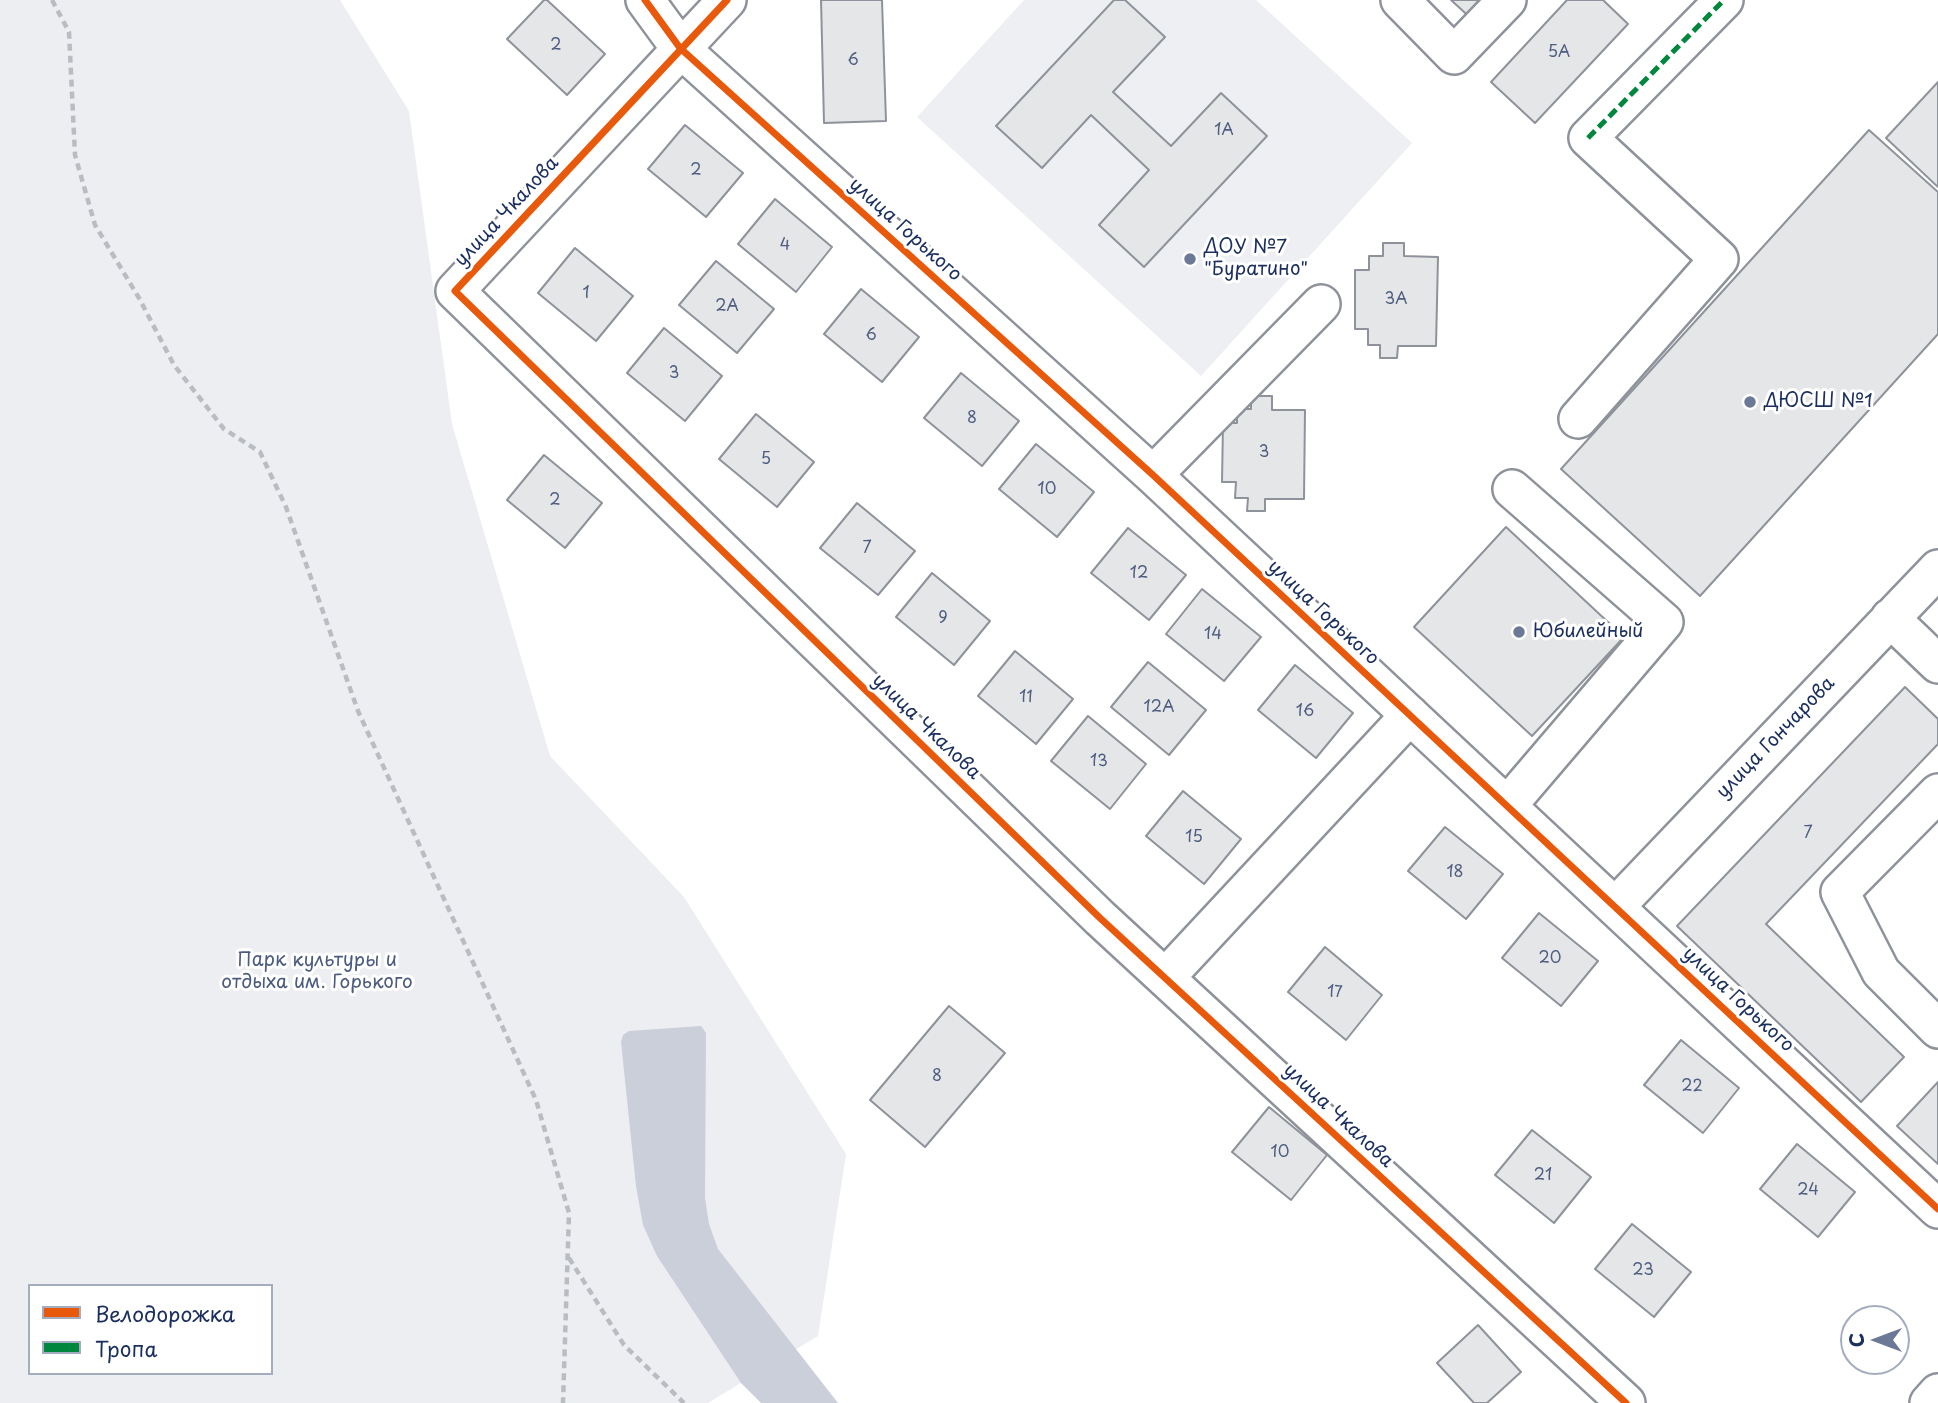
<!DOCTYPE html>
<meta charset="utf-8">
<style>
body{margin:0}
#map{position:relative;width:1938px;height:1403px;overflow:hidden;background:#fff;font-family:"Playpen Sans",sans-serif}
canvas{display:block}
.legend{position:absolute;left:28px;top:1284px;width:245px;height:91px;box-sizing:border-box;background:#fff;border:2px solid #a4acbf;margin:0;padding:9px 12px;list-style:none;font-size:21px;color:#1b2f5e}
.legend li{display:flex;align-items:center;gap:14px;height:35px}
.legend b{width:35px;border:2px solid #a4acbf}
.north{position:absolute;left:1840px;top:1305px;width:70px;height:70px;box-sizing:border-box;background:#fff;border:2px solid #a4acbf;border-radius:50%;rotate:270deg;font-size:19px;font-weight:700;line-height:28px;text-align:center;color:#1b2f5e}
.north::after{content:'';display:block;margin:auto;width:24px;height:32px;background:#6b7896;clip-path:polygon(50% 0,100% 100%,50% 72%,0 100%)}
</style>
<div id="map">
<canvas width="1938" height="1403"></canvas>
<ul class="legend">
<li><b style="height:9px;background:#e8590c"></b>Велодорожка</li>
<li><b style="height:9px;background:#00873e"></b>Тропа</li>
</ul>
<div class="north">С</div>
</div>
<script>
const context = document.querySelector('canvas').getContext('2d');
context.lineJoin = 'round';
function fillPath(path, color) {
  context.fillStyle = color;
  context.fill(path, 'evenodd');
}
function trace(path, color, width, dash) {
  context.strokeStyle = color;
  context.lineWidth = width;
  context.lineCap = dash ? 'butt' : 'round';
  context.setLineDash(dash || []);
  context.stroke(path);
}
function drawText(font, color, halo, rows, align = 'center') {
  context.font = font + ' "Playpen Sans",sans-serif';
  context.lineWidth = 6;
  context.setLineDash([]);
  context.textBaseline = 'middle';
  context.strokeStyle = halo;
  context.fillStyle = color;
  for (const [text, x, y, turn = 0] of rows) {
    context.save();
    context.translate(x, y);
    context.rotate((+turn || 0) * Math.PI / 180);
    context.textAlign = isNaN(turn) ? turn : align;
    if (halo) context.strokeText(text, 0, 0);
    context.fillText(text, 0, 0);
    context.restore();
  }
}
fillPath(new Path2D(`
 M1024,0H1256L1412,143L1201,376L917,117Z`), '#edeff3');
fillPath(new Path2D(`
 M0,0H340L409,111L452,424L550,756L684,897L846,1154L818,1336L708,1403H0ZM30,1286H271V1373H30Z`), '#edeef2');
fillPath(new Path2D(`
 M701,1026L706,1033L705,1198L709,1224L718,1249L838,1403H761L741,1383L657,1256L643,1225L636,1186L621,1042L623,1035L629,1031Z`), '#cbcfda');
const building = new Path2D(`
 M544,0H547L605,54L567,95L507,39Z
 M821,0H882L886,121L824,123Z
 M1114,0H1125L1165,37L1113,92L1171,146L1221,93L1267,136L1144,267L1099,225L1149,170L1091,115L1042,168L996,126Z
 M1451,0H1495L1475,22Z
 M1567,0H1603L1628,24L1535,123L1491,82Z
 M1938,82V187L1886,138Z
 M685,125L743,173L706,217L648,169Z
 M1869,130L1938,192V334L1700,596L1561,469Z
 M775,199L832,247L796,292L738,244Z
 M1383,243H1404V256L1438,257L1436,346H1398L1397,358H1380V345H1368V329H1355V270H1369V256H1383Z
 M575,248L633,296L596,341L538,293Z
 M716,261L774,309L737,353L679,305Z
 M861,289L919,337L882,382L824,334Z
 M664,328L722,376L685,421L627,373Z
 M961,373L1019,421L982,466L924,418Z
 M1251,396H1272V410H1305L1304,499H1265V511H1247L1248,498H1235L1236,482H1222L1223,423H1237V409H1251Z
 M756,414L814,462L777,507L719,459Z
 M1036,444L1094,492L1057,537L999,489Z
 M544,455L602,503L565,548L507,500Z
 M857,503L915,551L878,595L820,548Z
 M1506,527L1624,637L1532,736L1414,627Z
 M1128,528L1186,575L1149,620L1091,573Z
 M932,573L990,621L954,665L896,617Z
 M1202,589L1261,637L1224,681L1166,634Z
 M1015,651L1073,699L1036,744L978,696Z
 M1148,662L1206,710L1169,755L1111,707Z
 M1295,665L1353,713L1316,758L1258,710Z
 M1905,687L1938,719V744L1766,924L1904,1057L1861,1102L1677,926Z
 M1088,716L1146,764L1110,809L1051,761Z
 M1183,791L1241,839L1204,884L1146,836Z
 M1445,827L1503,874L1466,919L1408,871Z
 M1539,913L1598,961L1561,1006L1502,958Z
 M1325,947L1382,995L1346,1040L1288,992Z
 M949,1006L1005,1053L925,1147L870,1100Z
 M1681,1040L1739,1088L1703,1133L1644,1085Z
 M1938,1082V1164L1897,1126Z
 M1269,1107L1327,1155L1291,1200L1232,1152Z
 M1532,1130L1591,1177L1554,1223L1495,1175Z
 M1797,1144L1855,1192L1818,1237L1760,1189Z
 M1632,1224L1691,1272L1654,1317L1595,1269Z
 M1478,1325L1521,1372L1487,1403H1474L1437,1363Z`);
fillPath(building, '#e5e6e8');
trace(building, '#8e929a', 2);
const minor = new Path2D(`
 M645,0L680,48L1153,475L1938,1209
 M727,0L455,291L1100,918L1626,1403
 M1400,0L1454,55L1507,0
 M1578,419L1719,259L1588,138L1724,0
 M1153,475L1321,304
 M1890,618L1938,664
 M1938,793L1840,892L1881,972L1938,1029
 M1507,806L1664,622L1512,489
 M1615,907L1938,569
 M1165,978L1410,715
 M1929,1403L1938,1393`);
trace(minor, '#8e929a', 42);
trace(new Path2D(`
 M52,0L69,32L75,155L95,225L139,298L174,365L224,429L260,452L286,507L358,711L536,1100L569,1213L563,1403
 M569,1258L624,1345L684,1403`), '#b9bcc1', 4.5, [7, 5]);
trace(minor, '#fff', 37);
trace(new Path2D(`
 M1588,138L1724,0`), '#00873e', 5, [10, 5]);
trace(new Path2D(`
 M645,0L680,48L1153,475L1938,1209
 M727,0L455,291L1100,918L1626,1403`), '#e8590c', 7);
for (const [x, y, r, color] of [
 [1190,259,7,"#6b7896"],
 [1750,402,7,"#6b7896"],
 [1519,632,7,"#6b7896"]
]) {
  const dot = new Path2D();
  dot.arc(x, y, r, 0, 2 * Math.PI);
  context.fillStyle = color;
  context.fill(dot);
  trace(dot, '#fff', 2.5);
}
drawText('16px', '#4e5d80', null, [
 ["2",556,46],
 ["5А",1559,53],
 ["6",853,61],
 ["1А",1224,131],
 ["2",696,171],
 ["4",785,246],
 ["1",586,294],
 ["3А",1396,300],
 ["2А",727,307],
 ["6",871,336],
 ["3",674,374],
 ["8",972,419],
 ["3",1264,453],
 ["5",766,460],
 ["10",1047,490],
 ["2",555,501],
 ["7",867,549],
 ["12",1139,574],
 ["9",943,619],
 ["14",1213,635],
 ["11",1026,698],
 ["12А",1159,708],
 ["16",1305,712],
 ["13",1099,762],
 ["7",1808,834],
 ["15",1194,838],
 ["18",1455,873],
 ["20",1550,959],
 ["17",1335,993],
 ["8",937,1077],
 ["22",1692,1087],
 ["10",1280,1153],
 ["21",1543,1176],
 ["24",1808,1191],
 ["23",1643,1271]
]);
drawText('19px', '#1b2f5e', '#fff', [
 ["улица Чкалова",507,212,-47],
 ["улица Горького",905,230,42],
 ["улица Горького",1323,613,43],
 ["улица Чкалова",926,727,44],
 ["улица Гончарова",1776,738,-46],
 ["улица Горького",1738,1000,43],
 ["улица Чкалова",1338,1116,43]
]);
drawText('19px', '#1b2f5e', '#fff', [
 ["ДОУ №7",1204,248],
 ["\"Буратино\"",1204,270],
 ["ДЮСШ №1",1764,402],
 ["Юбилейный",1533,632]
], 'left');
drawText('19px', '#4c5c80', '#fff', [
 ["Парк культуры и",317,961],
 ["отдыха им. Горького",317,983]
]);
</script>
